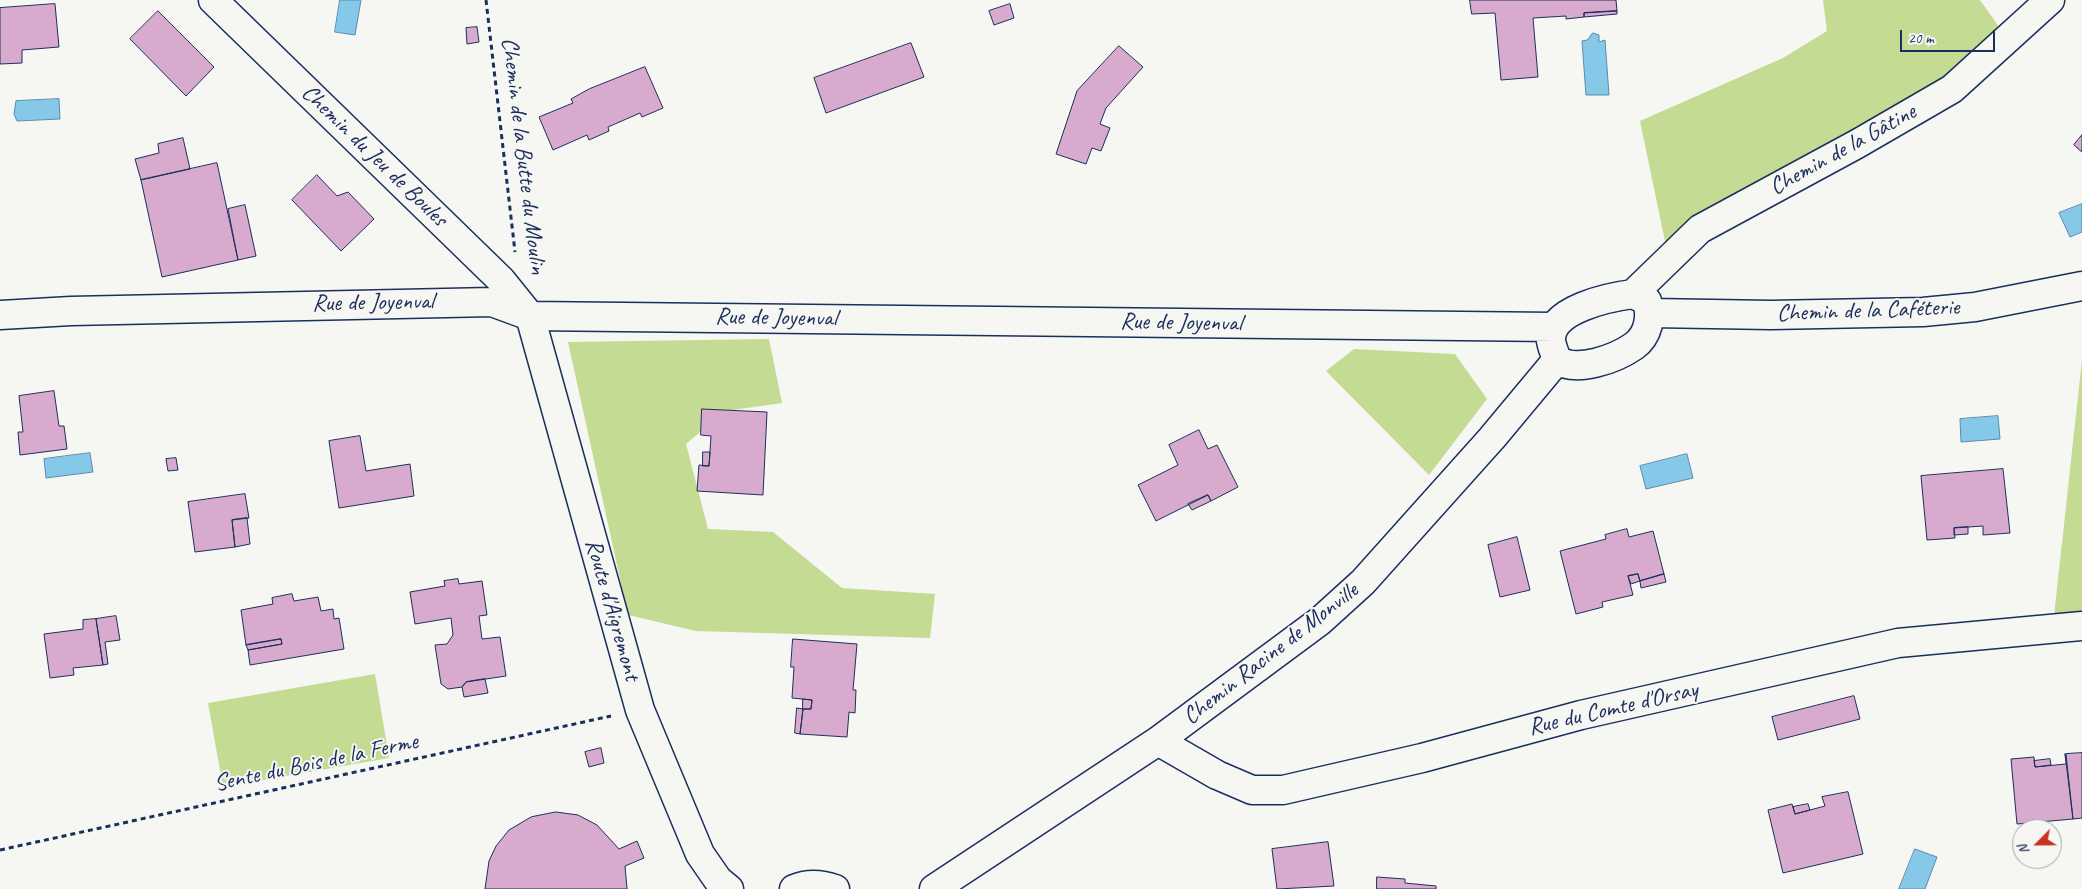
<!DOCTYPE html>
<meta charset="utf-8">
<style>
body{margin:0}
#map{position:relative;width:2082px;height:889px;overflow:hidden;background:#f6f6f2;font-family:Caveat,sans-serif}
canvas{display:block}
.north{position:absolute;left:2012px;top:819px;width:50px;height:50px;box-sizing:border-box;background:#f6f6f2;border:1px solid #9ea6b7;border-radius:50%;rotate:247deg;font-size:14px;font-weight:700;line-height:20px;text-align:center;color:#1b2f5e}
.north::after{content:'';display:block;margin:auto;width:18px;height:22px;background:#c8321e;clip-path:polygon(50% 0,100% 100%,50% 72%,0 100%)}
.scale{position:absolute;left:1900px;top:30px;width:95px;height:22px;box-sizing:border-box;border:2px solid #1b2f5e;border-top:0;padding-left:6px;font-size:15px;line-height:18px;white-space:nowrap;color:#1b2f5e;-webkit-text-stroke:4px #f6f6f2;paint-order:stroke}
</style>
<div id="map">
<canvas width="2082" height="889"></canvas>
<div class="north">N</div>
<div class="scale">20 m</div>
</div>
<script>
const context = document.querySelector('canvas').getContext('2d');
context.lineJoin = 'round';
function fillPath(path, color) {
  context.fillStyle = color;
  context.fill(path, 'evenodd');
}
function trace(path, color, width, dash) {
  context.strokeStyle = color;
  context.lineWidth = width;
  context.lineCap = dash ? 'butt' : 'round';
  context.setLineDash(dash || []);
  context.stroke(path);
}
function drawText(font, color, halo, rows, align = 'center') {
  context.font = font + ' Caveat,sans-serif';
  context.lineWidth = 4;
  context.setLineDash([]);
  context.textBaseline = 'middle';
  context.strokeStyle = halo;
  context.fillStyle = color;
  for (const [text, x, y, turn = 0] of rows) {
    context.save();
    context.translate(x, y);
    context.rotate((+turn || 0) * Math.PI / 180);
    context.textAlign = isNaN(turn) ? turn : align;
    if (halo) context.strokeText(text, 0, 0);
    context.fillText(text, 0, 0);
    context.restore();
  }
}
fillPath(new Path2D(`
 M1823,0H1980L2009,41L1666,246L1640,121L1783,58L1827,31Z
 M769,339L782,403L725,411L686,444L708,529L773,532L842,588L935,594L930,638L696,631L628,615L568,342Z
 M1354,349L1455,354L1487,399L1429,475L1326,371Z
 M2082,360V619L2054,616Z
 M375,674L389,758L223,787L208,703Z`), '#c3db92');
const water = new Path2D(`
 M340,0H361L355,35L335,32Z
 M1593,33L1599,35V42L1605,40L1609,95H1586L1582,41L1587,40Z
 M59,99L60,119L17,121L14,114L16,101Z
 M2082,204V232L2070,237L2059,213Z
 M1998,416L2000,439L1961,442L1960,419Z
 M90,453L93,472L46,478L44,459Z
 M1687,454L1693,478L1646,489L1640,466Z
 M1915,849L1937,857L1925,889H1899Z`);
fillPath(water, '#86c8e7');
trace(water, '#5b8bb0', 1);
const building = new Path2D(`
 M1470,0H1616L1617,11L1584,13V17L1566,19V16L1533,18L1538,77L1501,80L1495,13L1472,14Z
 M55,4L59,47L22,50V63L0,64V8Z
 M1010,4L1014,18L994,25L989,11Z
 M158,11L214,67L186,96L130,39Z
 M1617,11V14L1584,17V13Z
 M477,27L479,42L467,44L466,28Z
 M911,43L924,77L826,113L814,78Z
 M1119,46L1143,67L1106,108L1100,124L1110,128L1101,151L1092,148L1086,164L1056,154L1077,91Z
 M645,67L663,108L642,117L640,113L608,127L609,131L589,140L587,135L553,150L539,117L573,103L571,99L589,89Z
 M2082,135V152L2074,145Z
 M183,138L190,169L141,180L135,159L159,153L158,144Z
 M217,163L238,260L162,277L141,180Z
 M317,175L337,196L348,192L374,219L341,251L292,200Z
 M245,205L256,256L238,260L228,209Z
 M54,391L59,426H64L67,449L20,455L18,432H23L19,396Z
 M702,409L767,412L763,495L697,491L699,465L709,466L711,436L701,435Z
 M1199,430L1208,449L1217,445L1238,487L1211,501L1208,495L1156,521L1138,485L1178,465L1169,445Z
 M360,436L366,471L410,464L414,496L339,508L329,441Z
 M703,452H710L709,466H703Z
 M176,458L178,470L168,471L166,459Z
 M2003,469L2010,533L1983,535V526L1954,528L1955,538L1927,540L1921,476Z
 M245,494L249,518L232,520L235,547L195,552L188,502Z
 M1208,495L1211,501L1192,510L1188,504Z
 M247,518L250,544L235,547L232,520Z
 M1968,527V534L1954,535V528Z
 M1627,529L1629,537L1653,531L1664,574L1640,581L1638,574L1628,576L1633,595L1602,602L1603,607L1576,614L1560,551L1606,539L1605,535Z
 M1517,537L1530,590L1500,597L1488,545Z
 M1638,574L1640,581L1631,584L1628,576Z
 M1664,574L1666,582L1641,588L1640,581Z
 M458,579L459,584L482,581L487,615L479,616L482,639L500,637L506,676L466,682L462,687L448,689L441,684L435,645L447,644L453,635L451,618L415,624L410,592L445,586L444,581Z
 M292,594L294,601L318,597L321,611L333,609L334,619L339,618L344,649L250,665L248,650L282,644L281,639L246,645L241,610L273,604L272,598Z
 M116,616L120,640L105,642L108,664L103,665L96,619Z
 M96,619L103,665L73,668L74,675L50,678L44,634L83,629V620Z
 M281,639L282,644L248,650L246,645Z
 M793,639L857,644L853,690H856L855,713L849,712L847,737L800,734L803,709H811L812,700L792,698L794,667H791Z
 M485,679L488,693L464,697L462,687L466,682Z
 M1854,696L1860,719L1778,740L1772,717Z
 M803,699L812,700L811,709H803Z
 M797,708L803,709L800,734L795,733Z
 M601,748L604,763L589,767L585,752Z
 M2082,753V818L2073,819L2066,754Z
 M2065,754L2073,819L2017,824L2011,759L2034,757L2035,767L2066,764Z
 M2050,759L2051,765L2035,767L2034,761Z
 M1848,792L1863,854L1783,873L1768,810L1792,804L1795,814L1825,806L1822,797Z
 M1808,804L1810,810L1795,814L1793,807Z
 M556,812L578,815L597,825L619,849L637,841L644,858L625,866L627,889H485L489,861L496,846L509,830L531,817Z
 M1328,842L1334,886L1277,889L1272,849Z
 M1377,877L1405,879V883L1436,886V889H1377Z`);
fillPath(building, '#d8abce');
trace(building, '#1b2f5e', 1);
const street = new Path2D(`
 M213,0L501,280L530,316L640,710L700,854L718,880L729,889
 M1633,294L1700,229L1857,144L1952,89L2050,0
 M1633,294L1647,301C1652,317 1648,336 1634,346C1615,359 1577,373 1557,360C1555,354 1552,347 1551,341C1549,309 1610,297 1633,294Z
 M1651,313L1771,315L1923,312L1975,307L2082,286
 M0,315L71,311L492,302L530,316L1554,327
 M1158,741L1217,775L1252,790H1283L1422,758L1581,715L1898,643L2082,626
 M934,889L1158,741L1320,621L1363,582L1492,438L1557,360`);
const secondary = new Path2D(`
 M794,889C808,883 821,884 835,889`);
trace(street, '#1b2f5e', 31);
trace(secondary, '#1b2f5e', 31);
trace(new Path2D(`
 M486,0L515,252
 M0,850L611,716`), '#1b2f5e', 3, [5, 4]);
trace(street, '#f6f6f2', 28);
trace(secondary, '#f6f6f2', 28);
drawText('24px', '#1b2f5e', '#f6f6f2', [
 ["Chemin de la Gâtine",1843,150,-29],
 ["Chemin du Jeu de Boules",374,156,44],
 ["Chemin de la Butte du Moulin",523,156,83],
 ["Rue de Joyenval",373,303,-1],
 ["Chemin de la Caféterie",1868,311,-2],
 ["Rue de Joyenval",776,318,1],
 ["Rue de Joyenval",1181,323,1],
 ["Route d'Aigremont",612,610,74],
 ["Chemin Racine de Monville",1271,654,-38],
 ["Rue du Comte d'Orsay",1613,709,-13],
 ["Sente du Bois de la Ferme",316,763,-12]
]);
</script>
